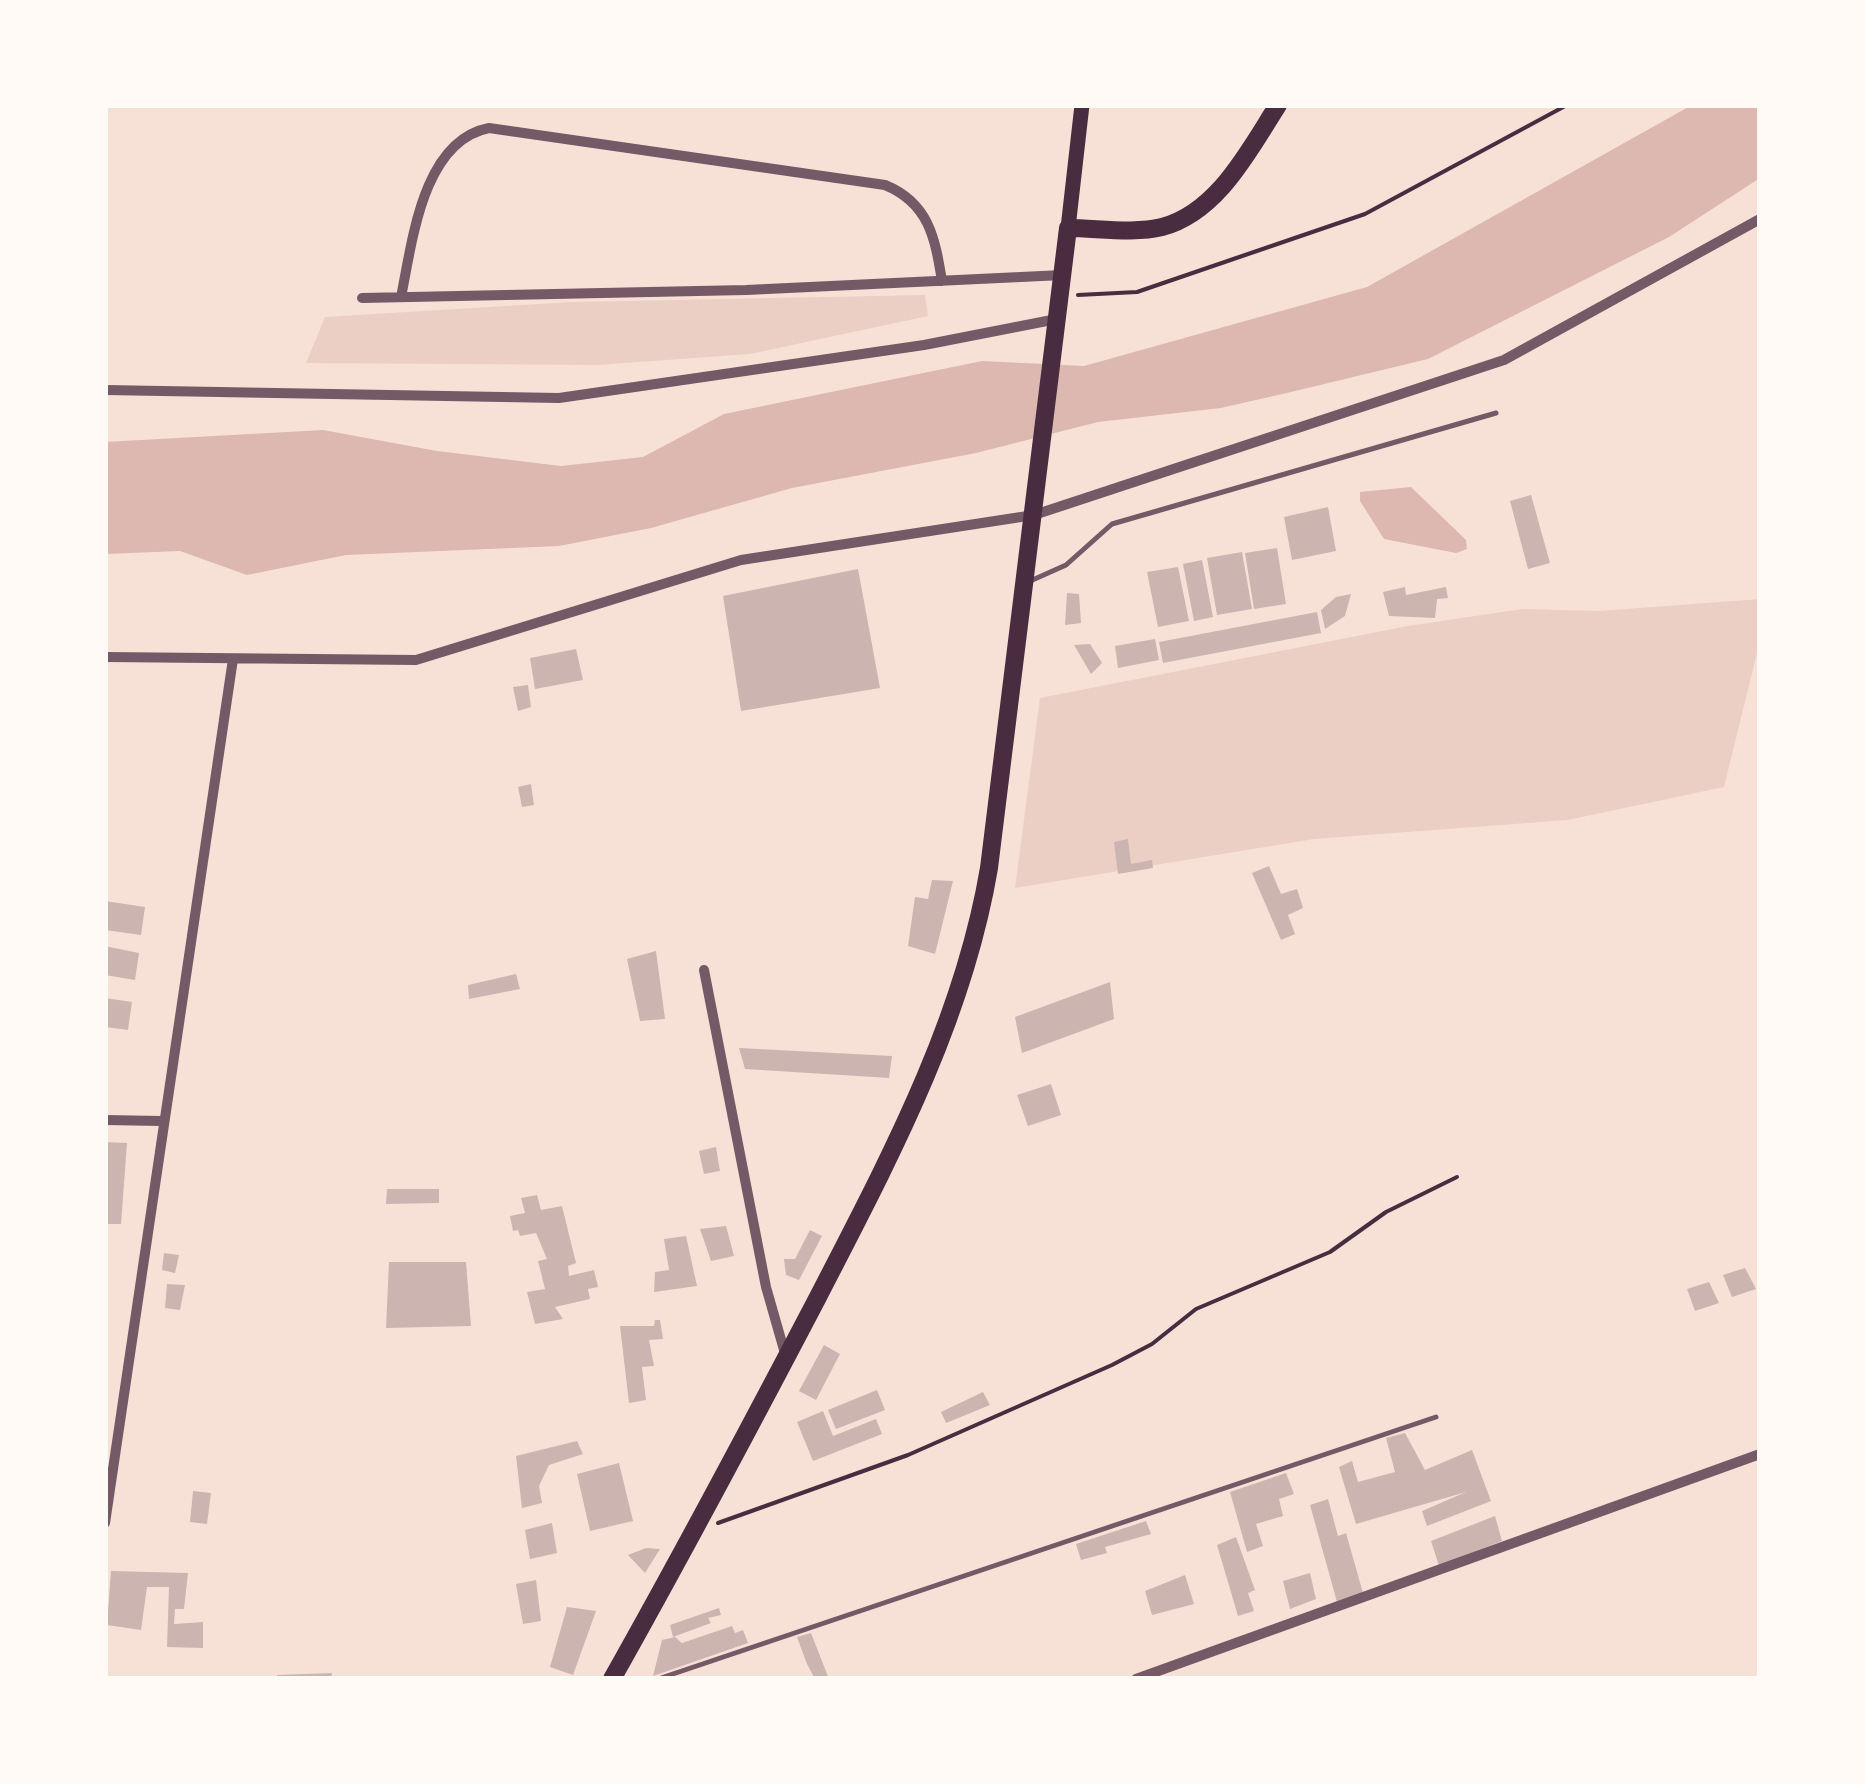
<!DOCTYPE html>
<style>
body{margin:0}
#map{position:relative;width:1865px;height:1784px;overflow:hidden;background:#f7e1d7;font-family:"Roboto Condensed",sans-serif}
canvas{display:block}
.frame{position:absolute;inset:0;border:108px solid #fffaf5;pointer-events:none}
</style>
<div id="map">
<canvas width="1865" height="1784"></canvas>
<div class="frame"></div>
</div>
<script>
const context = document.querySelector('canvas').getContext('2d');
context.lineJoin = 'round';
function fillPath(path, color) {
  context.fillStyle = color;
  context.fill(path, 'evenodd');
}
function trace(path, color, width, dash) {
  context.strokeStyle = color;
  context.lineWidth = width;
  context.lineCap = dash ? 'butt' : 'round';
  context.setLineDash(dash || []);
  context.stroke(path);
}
fillPath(new Path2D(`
 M925,295L928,316L750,354L597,365L306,363L325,317L571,302Z
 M1760,599V641L1724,787L1568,820L1314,839L1015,888L1040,698L1408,626L1522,609L1599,611Z`), '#ebcfc5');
fillPath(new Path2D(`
 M1692,105H1760V178L1669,237L1428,359L1291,392L1221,408L1098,422L976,453L792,488L651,528L559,546L346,555L247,575L180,551L105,554V442L323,430L437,451L561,466L643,457L724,414L982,361L1084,366L1367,287Z
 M1411,487L1466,540L1467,549L1456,553L1384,539L1360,501V492Z`), '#dcb8b0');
fillPath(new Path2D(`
 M1531,495L1550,563L1528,569L1510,501Z
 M1328,507L1336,551L1292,560L1284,517Z
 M1277,548L1286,604L1254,609L1245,553Z
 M1242,552L1252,609L1217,615L1207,558Z
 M1202,560L1213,617L1194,621L1183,564Z
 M1178,567L1189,621L1158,627L1147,572Z
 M858,569L880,688L741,711L723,596Z
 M1405,587L1406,595L1446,587L1448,598L1437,599L1435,618L1389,616L1383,592Z
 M1067,593L1079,594L1081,623L1065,625Z
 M1351,594L1345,616L1325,629L1321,610L1336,597Z
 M1317,612L1321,633L1163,663L1159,642Z
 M1155,639L1159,660L1118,668L1115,646Z
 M1090,644L1102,663L1091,674L1074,645Z
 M576,649L583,680L535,689L530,658Z
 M528,685L531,707L518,711L513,687Z
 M531,784L534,805L522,807L518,787Z
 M1128,839L1131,864L1152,860L1153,868L1118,874L1114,842Z
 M1269,866L1281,894L1297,889L1303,908L1288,915L1295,934L1281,940L1252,873Z
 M932,880L953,881L935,954L908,946L915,897L928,899Z
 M105,901L145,907L141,935L105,930Z
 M105,946L139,953L135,980L105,975Z
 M656,951L665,1019L640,1021L627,959Z
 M516,974L520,989L469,999L468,985Z
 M1110,982L1114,1019L1022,1053L1015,1017Z
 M105,998L132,1002L128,1030L105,1027Z
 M739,1048L892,1056L889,1078L745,1069Z
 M1051,1084L1061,1115L1028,1126L1017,1095Z
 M105,1142L127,1143L121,1224H105Z
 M716,1147L720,1171L704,1174L699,1151Z
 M387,1189H439V1203L386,1204Z
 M537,1195L541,1210L562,1206L576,1263L568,1266L569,1276L594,1270L598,1287L588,1289L590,1299L555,1307L563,1319L535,1324L527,1292L545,1289L538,1261L547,1259L536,1233L520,1236L518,1230L513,1231L510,1216L525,1213L521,1198Z
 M726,1226L734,1256L711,1261L700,1229Z
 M810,1230L822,1236L799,1280L786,1275L784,1259H795Z
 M686,1236L697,1286L654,1292L655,1272L669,1270L664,1239Z
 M164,1253L179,1255L175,1273L162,1270Z
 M389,1262H466L471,1326L386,1328Z
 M1745,1268L1756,1289L1732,1297L1723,1275Z
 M1709,1282L1719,1303L1695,1311L1687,1289Z
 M167,1284L185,1285L180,1310L165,1308Z
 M655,1320H660L663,1339L649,1340L654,1366L642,1367L646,1400L629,1403L620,1326H654Z
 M824,1345L840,1354L816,1400L799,1391Z
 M877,1390L885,1410L836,1429L828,1410Z
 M983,1392L990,1405L946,1423L941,1412Z
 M823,1411L833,1436L876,1419L882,1434L813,1461L797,1422Z
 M1405,1433L1425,1470L1472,1450L1491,1501L1427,1526L1422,1511L1466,1492L1356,1524L1339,1467L1352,1461L1358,1482L1395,1472L1386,1438Z
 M577,1441L583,1454L549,1465L539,1486L542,1503L522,1508L516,1456Z
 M619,1463L633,1521L590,1531L577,1474Z
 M1286,1473L1294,1494L1279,1499L1283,1516L1256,1524L1263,1546L1247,1552L1230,1492Z
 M193,1491L211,1493L207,1524L190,1522Z
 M1328,1499L1338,1536L1346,1533L1363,1593L1337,1602L1310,1505Z
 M1495,1516L1502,1541L1439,1566L1431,1541Z
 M1146,1521L1151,1534L1105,1547L1107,1553L1081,1560L1076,1544Z
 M552,1523L557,1553L530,1559L525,1530Z
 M1236,1537L1255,1590L1248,1593L1254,1611L1238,1616L1217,1545Z
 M646,1548L660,1549L645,1573L628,1555Z
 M111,1571L188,1573L184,1609H175L174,1624L203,1622V1648L167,1647L169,1587H147L141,1630L107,1625Z
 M1310,1573L1316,1599L1290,1609L1283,1581Z
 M1185,1575L1194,1604L1152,1615L1145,1591Z
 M536,1580L541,1621L523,1624L516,1584Z
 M567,1607L596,1611L573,1675L550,1667Z
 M719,1608L721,1615L708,1618L711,1623L673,1637L670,1625Z
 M732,1626L735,1633L743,1630L748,1643L653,1676L662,1640L675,1637L682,1643Z
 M811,1633L829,1679H815L807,1664L797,1637Z
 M332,1673L331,1679H277V1675Z`), '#ccb4b1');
trace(new Path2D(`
 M1078,295L1137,292L1365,214L1567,105
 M718,1523L908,1455L1112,1365L1152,1344L1196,1309L1330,1252L1386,1212L1457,1177`), '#4a2c40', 4);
trace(new Path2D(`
 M1028,582L1066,565L1112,524L1496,413
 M658,1679L1436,1417`), '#755966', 5);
trace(new Path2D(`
 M401,297C412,244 422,141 489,128L885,185C929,203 935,238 942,281
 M362,298L746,290L1063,275
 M105,390L559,398L924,345L1057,319
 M105,657L416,660L741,560L1034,515L1504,360L1760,219
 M704,970L766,1287L786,1357
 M105,1120L161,1121
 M105,1523L233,659
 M1136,1679L1760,1454`), '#755966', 10);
trace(new Path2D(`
 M1068,228L1082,105`), '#4a2c40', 15);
trace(new Path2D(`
 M612,1679C683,1553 751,1425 818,1297C889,1159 963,1022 989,868L1068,228C1097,228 1134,234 1162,227C1218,212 1249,150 1278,105`), '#4a2c40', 18);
</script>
